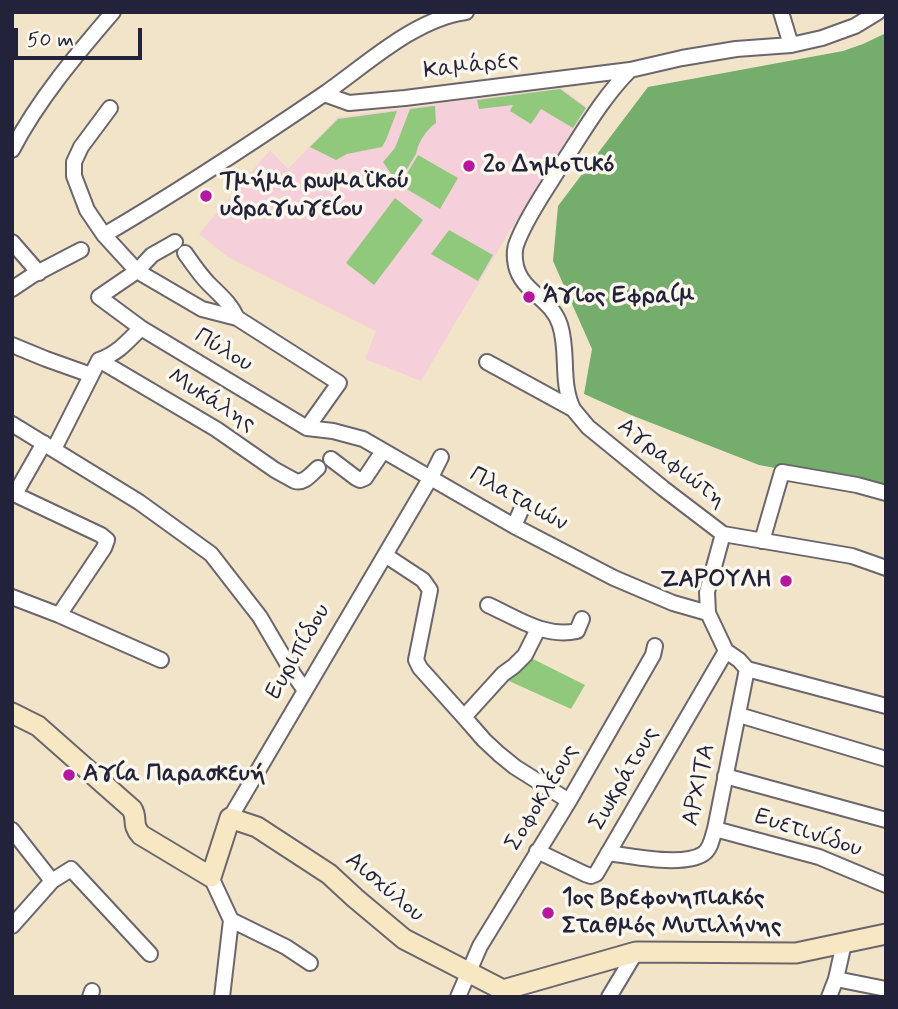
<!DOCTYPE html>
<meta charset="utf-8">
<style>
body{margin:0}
#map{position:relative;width:898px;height:1009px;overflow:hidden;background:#f2e4c9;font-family:Mynerve,sans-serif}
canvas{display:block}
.frame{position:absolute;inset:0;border:14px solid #22223b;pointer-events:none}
.scale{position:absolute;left:14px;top:28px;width:128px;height:32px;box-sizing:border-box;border:4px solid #22223b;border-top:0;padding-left:9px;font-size:21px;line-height:24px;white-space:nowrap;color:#22223b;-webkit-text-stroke:5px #fbf7ec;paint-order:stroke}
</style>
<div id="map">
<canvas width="898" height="1009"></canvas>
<div class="frame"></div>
<div class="scale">50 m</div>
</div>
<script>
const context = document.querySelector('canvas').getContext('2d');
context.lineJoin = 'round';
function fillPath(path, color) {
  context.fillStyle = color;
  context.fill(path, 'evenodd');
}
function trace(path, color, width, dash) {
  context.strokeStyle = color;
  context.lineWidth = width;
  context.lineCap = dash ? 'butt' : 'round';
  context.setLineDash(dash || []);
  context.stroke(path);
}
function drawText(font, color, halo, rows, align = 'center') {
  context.font = font + ' Mynerve,sans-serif';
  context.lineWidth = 7;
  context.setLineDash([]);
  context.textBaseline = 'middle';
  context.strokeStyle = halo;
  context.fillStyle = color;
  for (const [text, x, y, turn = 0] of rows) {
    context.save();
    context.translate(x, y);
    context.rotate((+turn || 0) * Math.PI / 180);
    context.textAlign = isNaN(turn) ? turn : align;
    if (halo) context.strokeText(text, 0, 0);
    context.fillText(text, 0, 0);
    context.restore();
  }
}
fillPath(new Path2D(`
 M561,88L587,107L503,242L421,381L365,359L376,331L228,257L199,234L270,150L288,169L338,117Z`), '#f5cfda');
fillPath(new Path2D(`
 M560,89L586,108L573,128L541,109L531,124L510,111L513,105L479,109L477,100Z
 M435,106L436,123C427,129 418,142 416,154L398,184L383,162L395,148L410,109Z
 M397,111L386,140L382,147L347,154L336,160L310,147L338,119Z
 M418,155L458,178L440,209L400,185Z
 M395,198L423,220L374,285L346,263Z
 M449,230L493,255L478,281L431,254Z
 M531,658L585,685L571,709L509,681Z`), '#91c97c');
fillPath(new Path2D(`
 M886,33V490L856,483L759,465L631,415L584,394L592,349L553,261L558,206L648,87L843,51L863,44Z`), '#74ad6c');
const street = new Path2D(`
 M781,12L791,45
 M324,94L349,103L405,98L630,70L682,58L736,49L791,45L822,38L855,26L878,12
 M110,108L81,147L74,162V176L87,210L104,235L137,271L202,309L237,318L339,383L307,428
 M12,150C38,100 76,55 113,12
 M104,235C179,191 252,143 324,94C366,65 414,19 466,12
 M12,242L39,273
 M185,253C192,263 200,275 209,284C221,296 230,303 237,318
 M12,289L33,275L81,250
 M141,328L99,297L137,271L152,255L175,242
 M12,345L46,359L91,375
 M99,360L216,429L275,470L295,481C304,484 311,474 318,468
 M487,362L573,409L588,427L664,489L723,534L852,556L886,568
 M573,409C560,381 569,353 560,325C552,299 522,292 516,266C514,257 514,248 518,240C528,215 544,193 558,170C581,136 601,99 630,70
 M12,424L139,502L211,554L260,617L294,675L304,689
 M54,449L99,360C117,354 127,342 141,328L307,428L333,431L363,439L514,526L614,578L673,603L708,613
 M331,459L356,478L360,480L365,478L383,451
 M12,493L101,535L107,540L104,548L59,615
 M15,494L44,443
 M514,526L522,508
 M723,534L707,592L708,613L726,651L739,660L747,669L886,706
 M762,541L782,472L857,485L886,493
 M385,555L423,580L430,590L416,660L420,668L464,717L484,740L499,754L515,767L569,801
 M12,597L59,615L161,660
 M488,605C517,618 544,638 577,631L582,619
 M739,715L886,759
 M464,717L503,674L514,666L525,655L538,629
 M725,776L886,820
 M230,818C296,704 364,591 431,477L441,457
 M715,829L819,857L886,885
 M12,830L52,881
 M537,851L585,874L591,876L596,874L726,651
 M608,853C631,856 683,867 703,854C711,849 712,838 715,829L747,669
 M211,877L231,920L222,997
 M231,920L286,947L310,963
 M12,926L52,881L71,869L150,954
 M836,979L886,989
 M90,997L92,991
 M458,997L480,946L569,801L653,655L655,646
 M609,997L636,952
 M829,997L836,979L844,943`);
const secondary = new Path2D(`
 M12,713L38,726L132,809C138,819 131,824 141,835L211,877L230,818L257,827L329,874L355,898L404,939L503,990L636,952L796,953L886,934`);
trace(street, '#6b666d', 18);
trace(secondary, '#6b666d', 23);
trace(street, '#fff', 14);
trace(secondary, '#f7e8c3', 19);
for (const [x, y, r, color] of [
 [469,166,7,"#b5179e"],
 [206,196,7,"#b5179e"],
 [529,297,7,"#b5179e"],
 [786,581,7,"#b5179e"],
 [69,775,7,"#b5179e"],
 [548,913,7,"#b5179e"]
]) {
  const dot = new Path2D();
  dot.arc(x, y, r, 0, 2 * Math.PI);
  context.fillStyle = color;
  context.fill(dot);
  trace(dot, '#fbf7ec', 2.5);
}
drawText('24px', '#22223b', '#fbf7ec', [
 ["Καμάρες",471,67,-7],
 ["Πύλου",223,351,31],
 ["Μυκάλης",211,401,32],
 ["Αγραφιώτη",671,464,38],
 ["Πλαταιών",518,500,29],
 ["Ευριπίδου",299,652,-60],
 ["Σωκράτους",625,779,-60],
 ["ΑΡΧΙΤΑ",700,785,-78],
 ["Σοφοκλέους",543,798,-59],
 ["Ευετινίδου",808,834,18],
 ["Αισχύλου",384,888,40]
]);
drawText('bold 24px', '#22223b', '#fbf7ec', [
 ["2ο Δημοτικό",483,166],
 ["Τμήμα ρωμαϊκού",220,182],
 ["υδραγωγείου",220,210],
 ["Άγιος Εφραίμ",543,297],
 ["ΖΑΡΟΥΛΗ",772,581,"right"],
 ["Αγία Παρασκευή",83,775],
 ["1ος Βρεφονηπιακός",562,899],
 ["Σταθμός Μυτιλήνης",562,927]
], 'left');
</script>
